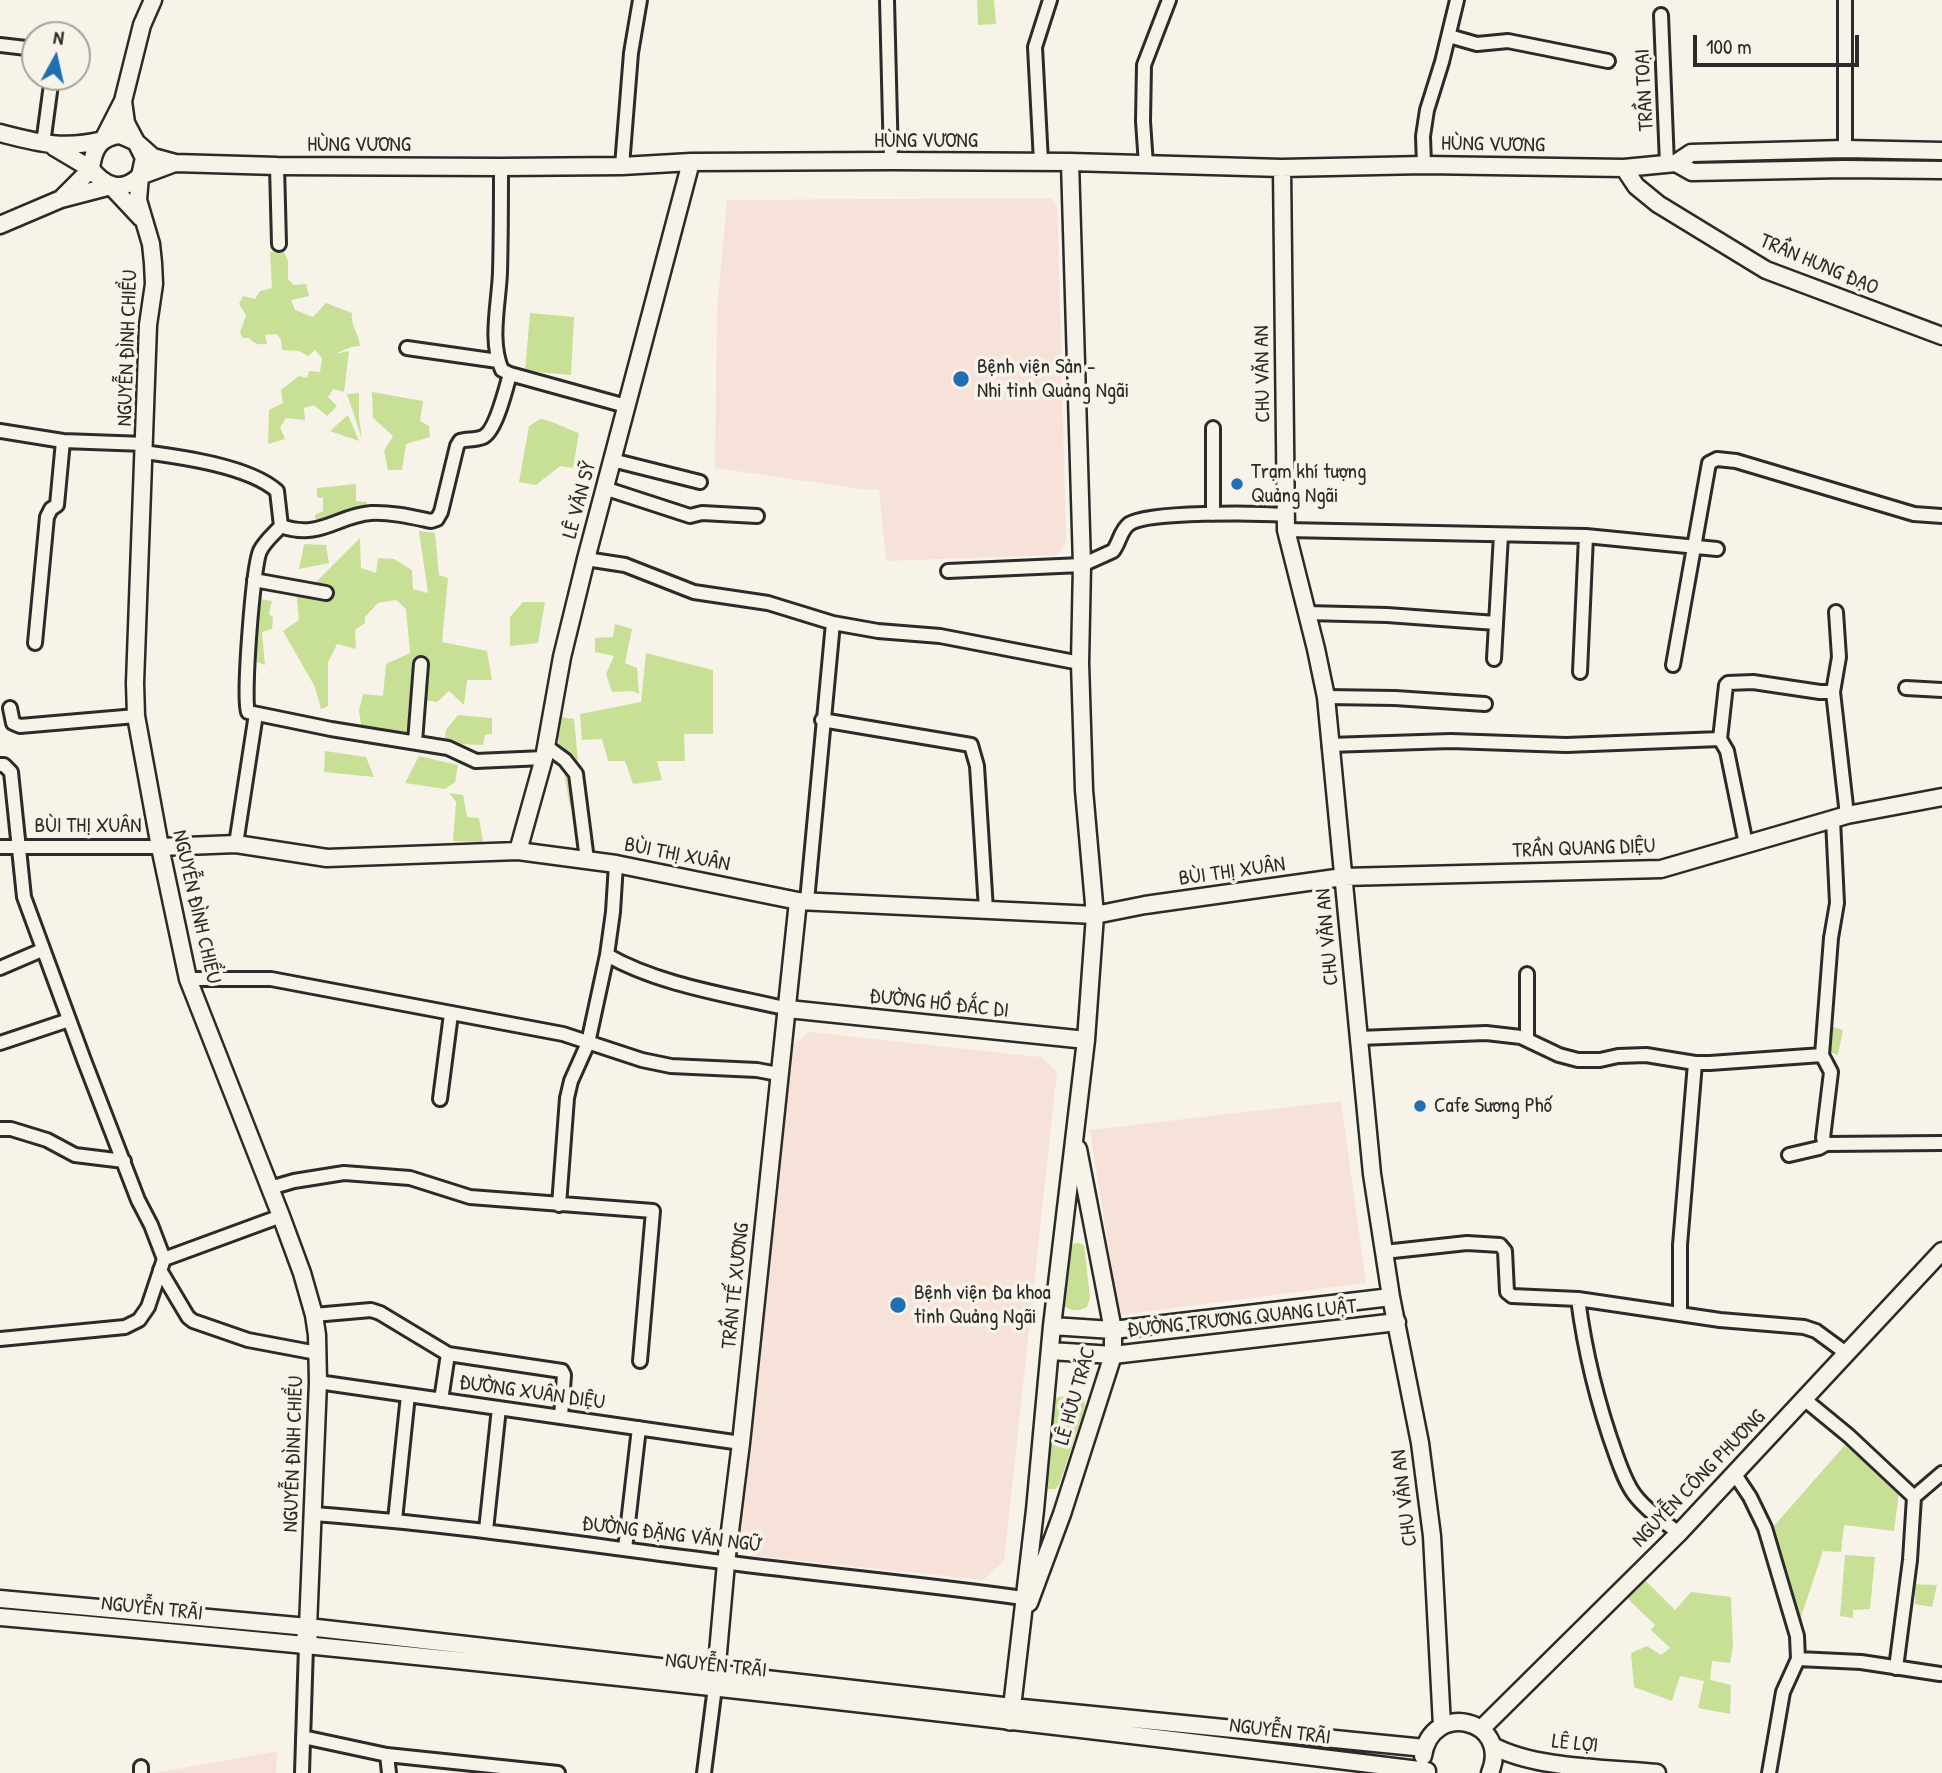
<!DOCTYPE html>
<meta charset="utf-8">
<style>
body{margin:0}
#map{position:relative;width:1942px;height:1773px;overflow:hidden;background:#f7f3e8;font-family:"Patrick Hand",sans-serif}
canvas{display:block}
.north{position:absolute;left:21px;top:21px;width:70px;height:70px;box-sizing:border-box;background:#f7f3e8;border:2px solid #a5a39c;border-radius:50%;rotate:8deg;font-size:19px;font-weight:700;line-height:28px;text-align:center;color:#2b2b2b}
.north::after{content:'';display:block;margin:auto;width:24px;height:32px;background:#1f6fb2;clip-path:polygon(50% 0,100% 100%,50% 72%,0 100%)}
.scale{position:absolute;left:1693px;top:35px;width:166px;height:32px;box-sizing:border-box;border:4px solid #2b2b2b;border-top:0;padding-left:9px;font-size:21px;line-height:24px;white-space:nowrap;color:#2b2b2b;-webkit-text-stroke:5px #f7f3e8;paint-order:stroke}
</style>
<div id="map">
<canvas width="1942" height="1773"></canvas>
<div class="north">N</div>
<div class="scale">100 m</div>
</div>
<script>
const context = document.querySelector('canvas').getContext('2d');
context.lineJoin = 'round';
function fillPath(path, color) {
  context.fillStyle = color;
  context.fill(path, 'evenodd');
}
function trace(path, color, width, dash) {
  context.strokeStyle = color;
  context.lineWidth = width;
  context.lineCap = dash ? 'butt' : 'round';
  context.setLineDash(dash || []);
  context.stroke(path);
}
function drawText(font, color, halo, rows, align = 'center') {
  context.font = font + ' "Patrick Hand",sans-serif';
  context.lineWidth = 7;
  context.setLineDash([]);
  context.textBaseline = 'middle';
  context.strokeStyle = halo;
  context.fillStyle = color;
  for (const [text, x, y, turn = 0] of rows) {
    context.save();
    context.translate(x, y);
    context.rotate((+turn || 0) * Math.PI / 180);
    context.textAlign = isNaN(turn) ? turn : align;
    if (halo) context.strokeText(text, 0, 0);
    context.fillText(text, 0, 0);
    context.restore();
  }
}
fillPath(new Path2D(`
 M1050,198L1057,205L1060,303L1066,540L1061,552L1054,555L886,561L879,489L868,490L715,468L717,310L727,200Z
 M809,1032L1041,1057L1057,1072L1004,1561L983,1580L754,1556L738,1538L793,1045Z
 M1341,1101L1366,1283L1119,1315L1090,1130Z
 M277,1751L276,1773H155Z`), '#f7e2da');
fillPath(new Path2D(`
 M977,0H994L996,24L978,25Z
 M270,252H284L288,261V279L294,285L306,284L309,296L291,300L295,310L313,317L326,303L352,313C350,326 359,333 360,346L351,347L335,354L349,351L344,392L333,389L328,397L337,406L327,416L314,405L304,408L305,420L286,418L280,427L285,439L268,444L269,410L283,403L281,390L299,376L307,378L309,371L320,372L322,358L315,350L308,356L299,351L282,350L281,340L277,334L265,335L267,344C259,345 254,344 249,338H243L240,333L246,315L239,304L243,296L255,299L260,291L272,288Z
 M530,313L574,317L571,375L525,371Z
 M372,392L423,401L420,421L429,426L430,437L406,444L402,470H388L384,451L393,436L373,418Z
 M359,393V418L362,439L347,394Z
 M348,415L359,441L330,431Z
 M540,419C555,421 565,429 579,433L573,468L560,466L536,485L519,482L529,426Z
 M356,484V501L367,502L366,514L316,532L315,515L323,511V498L317,497V488Z
 M419,531L435,533L439,575L448,578L442,642L487,651L492,680H467L464,705L449,691L437,702L423,700L418,726L408,727L407,743L363,738L359,711L363,694L383,696L386,664L410,653L406,609L396,600L378,603L365,617V623L355,630L356,649L337,644L328,662V706L321,709L315,687L283,631L299,620L296,589L323,599L325,591L313,585L360,538L361,568L376,573L378,558L394,559L412,570L413,589L428,593Z
 M304,544L326,545L329,563L299,569Z
 M252,598L272,601L269,614L273,617L272,629L262,632L265,665L246,658Z
 M523,602H545L538,643L510,646V617Z
 M615,624L632,629L625,663L637,668L639,694L633,691L612,692L606,674L614,656L595,652V638L613,637Z
 M646,653L713,670V734H684L685,761H657L662,780L633,784L625,761H608L602,739L582,740L580,714L641,702Z
 M458,715L492,718V734L485,735L483,745L457,744L456,754L443,750L446,730Z
 M554,716L574,719L582,805L570,807Z
 M325,751L366,757L374,777L324,772Z
 M419,756L458,765L455,782L445,789L405,783Z
 M449,793L463,795L467,817L479,818L483,842L453,841L456,802Z
 M1826,1025L1843,1030L1838,1055L1818,1048Z
 M1078,1243L1084,1245L1090,1298L1087,1307C1079,1311 1072,1312 1064,1306L1071,1245Z
 M1073,1394C1081,1395 1086,1400 1085,1408L1059,1485L1055,1489H1047L1043,1485L1053,1401L1055,1398Z
 M1845,1445L1899,1492L1894,1531L1844,1525L1841,1552L1823,1551L1796,1632L1766,1535Z
 M1845,1555L1875,1557L1870,1609L1853,1610V1618L1840,1616Z
 M1903,1556L1910,1557L1909,1584L1937,1585L1932,1607L1915,1604V1593L1912,1592L1901,1636H1895Z
 M1643,1578L1675,1610L1691,1592L1731,1597L1733,1646L1730,1663L1712,1661L1710,1680L1731,1685L1730,1714L1698,1708L1704,1681L1680,1676L1672,1701L1634,1687L1631,1653L1647,1646L1661,1655L1670,1648L1651,1630L1655,1625L1625,1596Z`), '#c8e096');
const street = new Path2D(`
 M887,0L891,161
 M1661,15L1667,164
 M1449,36L1477,44L1508,41L1608,61
 M0,45L35,49
 M43,144L52,77
 M1845,149V0
 M1041,162L1035,47L1050,0
 M1146,165L1143,121L1144,65L1169,0
 M1424,165L1423,136L1427,110L1442,62L1457,0
 M277,166L279,244
 M622,166L631,53L640,0
 M407,348L498,361
 M510,374L626,406
 M1213,428V514
 M0,431L63,441L145,444
 M144,452C181,457 249,466 277,491L281,526C320,540 338,515 371,513C391,512 412,517 431,521L437,519L441,512L457,446L460,441C467,439 476,440 483,437C496,431 506,388 510,374L502,370C489,341 499,303 500,272C501,237 501,202 501,167
 M612,460L700,482
 M604,488L690,516L702,513L757,516
 M281,526C274,534 265,541 260,551C253,566 243,697 248,712L331,729L448,748L476,761L544,758
 M1286,530L1586,536L1717,549
 M586,559L625,565L694,592L768,603L833,623L878,631L940,636L1080,663
 M948,571L1082,565L1113,551C1120,542 1120,531 1129,524C1148,511 1258,513 1285,515
 M254,580L326,593
 M1836,612L1839,657L1833,692L1847,815
 M1306,613L1387,615L1496,623
 M35,643L47,517L51,509L57,505L63,441
 M1494,659L1501,535
 M1673,665L1709,463L1717,459L1736,461L1914,514L1942,516
 M1580,672L1586,536
 M1906,688L1942,690
 M1326,697L1395,698L1485,704
 M10,708L13,723L20,726L136,716
 M822,720L971,745L977,766L986,910
 M1720,739L1726,685L1728,683L1753,682L1820,692H1833
 M415,742L421,664
 M1329,745L1451,741L1566,745L1720,739L1727,751L1746,844
 M546,746L565,760L576,774L587,860
 M0,765H4L11,772L24,897L84,1060L138,1200L151,1225L164,1259L148,1307L139,1320L125,1327L0,1339
 M236,844L256,714
 M0,847H160
 M807,901L833,623
 M607,955C659,985 729,995 788,1009
 M0,968L42,950
 M1527,974V1040
 M188,979H271L563,1034L642,1060L671,1066L757,1070L778,1074
 M1359,1038L1486,1033L1521,1037L1559,1055L1578,1060H1600L1618,1056L1646,1055L1695,1063H1710L1822,1055L1831,1072L1823,1138L1826,1144L1942,1143
 M0,1043L69,1020
 M1822,1055L1831,938L1837,903L1833,820
 M440,1099L451,1014
 M0,1129H11L47,1140L75,1155L124,1161
 M1789,1155L1819,1148L1826,1144
 M270,1188L294,1181L344,1173L410,1178L470,1197L653,1211L640,1361
 M559,1205L567,1098L571,1081L588,1043L607,955L613,912L616,864
 M1384,1252L1467,1243L1500,1245L1505,1251L1507,1292L1512,1296L1578,1299L1720,1320L1804,1327L1816,1331L1846,1353
 M164,1259L281,1216
 M160,1270L188,1317L193,1321L248,1340L317,1353
 M1578,1299C1585,1353 1598,1405 1616,1455C1621,1469 1626,1483 1634,1494C1646,1510 1663,1521 1679,1533
 M1680,1314V1245L1695,1063
 M314,1315L371,1310L380,1313L448,1354L562,1371L564,1375L561,1417
 M318,1382L741,1443
 M1804,1399L1849,1436L1914,1497L1910,1560L1896,1668
 M441,1400L448,1354
 M1734,1473L1750,1497L1765,1528L1797,1636L1798,1659L1783,1692L1769,1773
 M1914,1497L1942,1473
 M313,1514C451,1524 587,1545 723,1562C823,1575 923,1584 1023,1598
 M395,1520L408,1395
 M486,1530L499,1408
 M625,1549L639,1428
 M1798,1659L1861,1662L1940,1674
 M303,1737L387,1755L558,1773
 M387,1755L389,1773
 M141,1767V1773
 M302,1773L306,1646
 M704,1773L715,1687`);
const secondary = new Path2D(`
 M123,101L126,123L136,142L153,157L175,163L277,166L501,167L622,166L691,162L891,161L1070,162L1282,168L1424,165L1624,168L1676,163L1691,153L1845,149L1942,151
 M0,133C39,143 63,150 103,140L123,101L142,25L153,0
 M120,135L136,142L144,158L140,176C122,193 105,187 91,169C93,150 99,137 120,135Z
 M54,147L91,169L63,197
 M175,163L140,176L138,200L151,244L153,263L154,284L148,325L135,683L136,716L160,847L188,979L281,1216L302,1273L314,1315L317,1335L318,1382L308,1627
 M1676,163L1692,172L1844,169L1942,170
 M1282,168L1286,530L1316,649L1326,697L1372,1174L1391,1297L1420,1443L1432,1536L1442,1726
 M1624,168L1636,186L1658,204L1766,270L1942,336
 M0,225L61,199L111,186L141,218
 M160,847L236,844L327,858L518,851L616,864L798,901L1095,915L1145,905L1343,877L1661,869L1847,815L1942,797
 M518,851L544,758L562,657L586,559L691,162
 M788,1009L1086,1040
 M1052,1326L1113,1330L1391,1297
 M1050,1351L1113,1355L1397,1322
 M0,1599L308,1627L1012,1707L1425,1748
 M1029,1603L1062,1514L1113,1355V1330L1078,1149
 M0,1617C477,1658 952,1712 1427,1771
 M716,1675L726,1563L741,1443L798,901
 M1012,1707L1035,1510L1052,1326L1086,1040L1095,915L1084,790L1080,663L1082,565L1070,162
 M1481,1729L1679,1533L1942,1251
 M1493,1746C1536,1769 1607,1768 1657,1773
 M1423,1756C1431,1700 1512,1719 1490,1773`);
const primary = new Path2D(`
 M306,1646L308,1627
 M715,1687L716,1675
 M1010,1720L1012,1707`);
trace(street, '#2b2b2b', 18);
trace(secondary, '#2b2b2b', 21);
trace(primary, '#2b2b2b', 24);
trace(street, '#f7f3e8', 12);
trace(secondary, '#f7f3e8', 16);
trace(primary, '#f7f3e8', 19);
for (const [x, y, r, color] of [
 [961,379,9,"#1f6fb2"],
 [1237,484,7,"#1f6fb2"],
 [1420,1106,7,"#1f6fb2"],
 [898,1305,9,"#1f6fb2"]
]) {
  const dot = new Path2D();
  dot.arc(x, y, r, 0, 2 * Math.PI);
  context.fillStyle = color;
  context.fill(dot);
  trace(dot, '#f7f3e8', 2.5);
}
drawText('21px', '#2b2b2b', '#f7f3e8', [
 ["TRẦN TOẠI",1645,90,-93],
 ["HÙNG VƯƠNG",926,141],
 ["HÙNG VƯƠNG",359,145],
 ["HÙNG VƯƠNG",1493,145,1],
 ["TRẦN HƯNG ĐẠO",1819,265,23],
 ["NGUYỄN ĐÌNH CHIỂU",128,348,-88],
 ["CHU VĂN AN",1263,374,-91],
 ["LÊ VĂN SỸ",580,500,-75],
 ["BÙI THỊ XUÂN",88,826],
 ["TRẦN QUANG DIỆU",1584,849,-2],
 ["BÙI THỊ XUÂN",677,855,11],
 ["BÙI THỊ XUÂN",1232,872,-8],
 ["NGUYỄN ĐÌNH CHIỂU",196,907,77],
 ["CHU VĂN AN",1328,937,-95],
 ["ĐƯỜNG HỒ ĐẮC DI",939,1004,6],
 ["TRẦN TẾ XƯƠNG",736,1286,-84],
 ["ĐƯỜNG TRƯƠNG QUANG LUẬT",1242,1319,-6],
 ["ĐƯỜNG XUÂN DIỆU",532,1393,8],
 ["LÊ HỮU TRÁC",1076,1396,-74],
 ["NGUYỄN ĐÌNH CHIỂU",294,1454,-88],
 ["NGUYỄN CÔNG PHƯƠNG",1699,1479,-46],
 ["CHU VĂN AN",1405,1498,-97],
 ["ĐƯỜNG ĐẶNG VĂN NGỮ",671,1535,7],
 ["NGUYỄN TRÃI",152,1609,6],
 ["NGUYỄN TRÃI",716,1666,6],
 ["NGUYỄN TRÃI",1280,1732,7],
 ["LÊ LỢI",1575,1744,6]
]);
drawText('21px', '#2b2b2b', '#f7f3e8', [
 ["Bệnh viện Sản -",977,367],
 ["Nhi tỉnh Quảng Ngãi",977,391],
 ["Trạm khí tượng",1251,472],
 ["Quảng Ngãi",1251,496],
 ["Cafe Sương Phố",1434,1106],
 ["Bệnh viện Đa khoa",914,1293],
 ["tỉnh Quảng Ngãi",914,1317]
], 'left');
</script>
